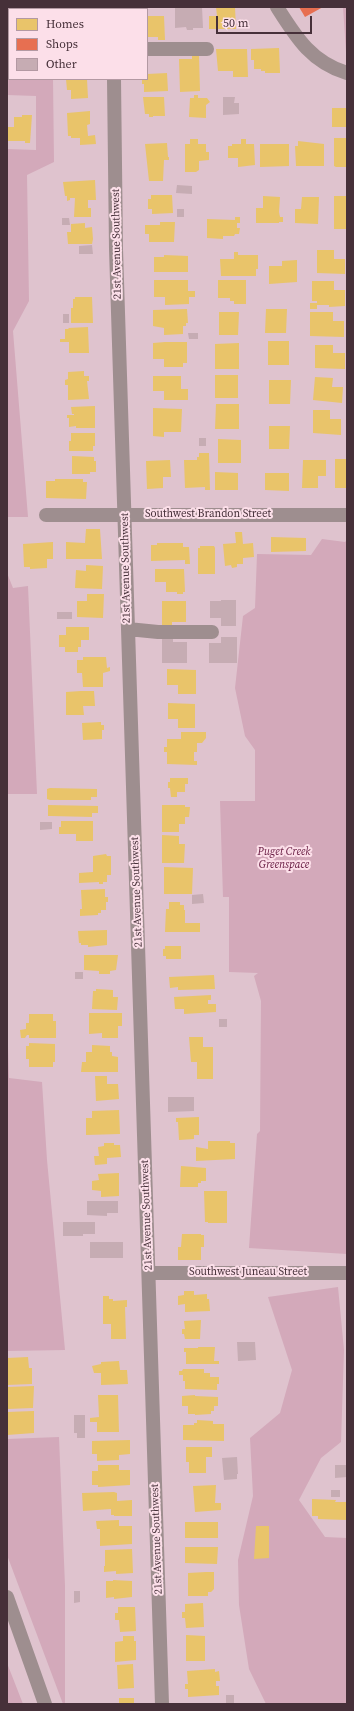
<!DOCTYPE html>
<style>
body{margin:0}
#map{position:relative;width:354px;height:1711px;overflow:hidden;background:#dfc3ce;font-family:"Source Serif 4",serif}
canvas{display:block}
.frame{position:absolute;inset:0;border:8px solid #463039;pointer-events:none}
.legend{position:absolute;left:8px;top:8px;width:140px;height:72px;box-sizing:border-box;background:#fcdfe9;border:1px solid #b399a3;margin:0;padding:5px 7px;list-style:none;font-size:12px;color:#463039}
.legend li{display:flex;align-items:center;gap:8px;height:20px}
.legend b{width:20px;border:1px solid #b399a3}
.scale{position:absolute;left:216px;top:16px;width:96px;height:18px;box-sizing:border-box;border:2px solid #463039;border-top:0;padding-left:5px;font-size:12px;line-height:14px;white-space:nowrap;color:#463039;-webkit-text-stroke:3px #fcdfe9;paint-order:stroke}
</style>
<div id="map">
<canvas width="354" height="1711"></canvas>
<div class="frame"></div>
<ul class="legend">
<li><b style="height:11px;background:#e9c46a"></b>Homes</li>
<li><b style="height:11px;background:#e76f51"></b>Shops</li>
<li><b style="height:11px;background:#c6acb3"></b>Other</li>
</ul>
<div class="scale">50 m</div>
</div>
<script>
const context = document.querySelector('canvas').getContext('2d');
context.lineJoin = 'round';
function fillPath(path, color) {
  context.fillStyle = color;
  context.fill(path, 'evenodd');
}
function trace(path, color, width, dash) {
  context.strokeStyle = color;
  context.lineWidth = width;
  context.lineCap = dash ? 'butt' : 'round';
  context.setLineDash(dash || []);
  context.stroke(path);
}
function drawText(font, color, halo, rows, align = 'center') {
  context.font = font + ' "Source Serif 4",serif';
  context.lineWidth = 4;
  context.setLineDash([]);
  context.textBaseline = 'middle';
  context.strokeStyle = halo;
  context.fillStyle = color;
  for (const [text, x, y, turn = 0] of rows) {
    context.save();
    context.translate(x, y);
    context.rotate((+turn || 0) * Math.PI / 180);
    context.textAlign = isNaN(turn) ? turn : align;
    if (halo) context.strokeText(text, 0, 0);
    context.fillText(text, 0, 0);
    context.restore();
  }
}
fillPath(new Path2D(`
 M31,7H66V9H28Z
 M343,7H347V52H346Z
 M9,63V79H53L54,162L27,175L29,301L13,331L28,517H7V149L36,150V96L7,95V68H8Z
 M322,539L345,542L347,540V1254L249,1248L257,1134L260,1131L261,1001L254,976L258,973L229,972V897H223L220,801H255V750L245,736L235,688L243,616L255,608L257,554L311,555Z
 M7,573L13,588L28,586L37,794H7Z
 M7,1015L9,1078L42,1082L47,1160L65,1350L7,1351Z
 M338,1287L344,1350L341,1442L321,1458L299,1500L325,1537L347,1538V1704H266L249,1669L239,1605L238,1560L253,1496L250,1438L280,1413L292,1370L268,1297Z
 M59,1437L65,1586V1704H63L7,1555V1439Z
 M7,1663L23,1704H7Z`), '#d3a9ba');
fillPath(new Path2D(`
 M216,7H235L236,29H209V16H217Z
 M147,16H164L165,40H158V37H147Z
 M279,48L280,73H265V71H261V69H254V60H251V49Z
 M216,49H247L248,77H233V71H218Z
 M192,55H199L200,91L180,92L179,59H192Z
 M167,73L168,91L144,92V84H142V79H147V74Z
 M66,79H87L88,98L71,99V90H67Z
 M194,95H198V98H207L210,102L206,105V118L189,117L190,98H194Z
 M143,97H164L165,116H153V117H149V114H145Z
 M332,108H347V127H332Z
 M90,111V124L87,125L88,136L95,135L96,144L80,145V138H71V136H68L67,113Z
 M22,115H32L30,143H25V141H7V127H14V117H22Z
 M334,138H347V167H336L334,166Z
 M190,139H198V144H206V152H209V160L199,161V170L196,172H185V144H190Z
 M241,139H246V144H254L255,165L238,167V158H228V146H232V144H241Z
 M298,141L324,144V166H296L295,146H298Z
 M167,143L168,157H169V160H164L163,181H149L145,144Z
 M260,144H289V166L260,167Z
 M95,180L96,200H88V208H91V217H74L75,198H70V200L67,201V196H65L63,182Z
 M151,195H172L173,213L152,214V209H148V199H151Z
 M263,196L280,197L279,212L280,217H283V222H279V223H256V208H263Z
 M334,196H347V229H334Z
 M302,197H319L318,224L295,223V209H301Z
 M235,217H240V223H237V228H240L239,234H235L234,236H223V239L207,238V219L235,220Z
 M160,222H175L174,242H149V234H145V225H160Z
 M85,223V228L92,227L93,239L92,244H68L67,232H71V224Z
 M317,250H334V259H345V274L317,273Z
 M234,252H238V255H258V269H256V276H221L220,259H234Z
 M164,255L188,256V272H154V257H164Z
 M297,260V282L269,284V266H282V261Z
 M154,280H188V291H195V297H189V304L165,305V297H154Z
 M218,280H246V304H234V301H230V298H218Z
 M312,281H334V290H345V306L329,307V305H317V309H310V303H317V301H312Z
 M75,297H92L93,323H71V308H73V299H75Z
 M187,309L188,323H186V326H183V334L164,335V328L153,326V310Z
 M266,309H287L286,333H265Z
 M219,312H239L238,335H219Z
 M310,312H333V321H344V337L310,336Z
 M88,327L89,353H69V342H60V339H65V329H69L68,328Z
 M268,341H289V365H268Z
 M165,342H187V363H183V367H164V359H153V343Z
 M239,343V369H215V344Z
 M315,345H333V353H345V369L315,368Z
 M84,371V376H89V381H87L89,399L68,400V385H65V380L68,379V372Z
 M215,375H238V398H215Z
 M153,376H181V389H188V400H164V391H153Z
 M315,377L333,378L332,387H343L342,403L313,400Z
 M269,380H291L290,404H269Z
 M216,404H239V429H215Z
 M95,406V428H76V426L69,427V418H67V415H74V414H72L71,407Z
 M153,408L182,409L181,432H164V437L153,436Z
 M313,410H330V419H341V435L313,433Z
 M269,426H290L289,449H269Z
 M71,433H95V446H93V451H69V441H71Z
 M218,439L241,440V463H218Z
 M199,453H209L210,490H205V487L185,488L184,460H197V457H199Z
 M72,456L94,457V461H96V472H90V474H72Z
 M335,459H347V488H335Z
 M170,460L171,477H163V488L147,489L146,461Z
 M303,460H326V476H318V488H302Z
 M215,472L238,473V490H215Z
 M265,473H289V491L265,490Z
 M55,479H83V482H87L86,499L46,498V481H55Z
 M86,529H100L102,559H66V542L85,543Z
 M235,532H242L243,544L253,543L254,557L243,558V564H237V567L232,568L231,565L225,566L223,544L236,543Z
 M271,537L306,538V551L271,552Z
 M53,542V559H47V568L30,569V567H24L23,544Z
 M157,543H183V547H189L190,564H185V560L151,561V545H157Z
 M200,546H214L215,548V574H198V548H200Z
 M86,565L103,566L102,589L75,588L76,570L86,571Z
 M155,569H184L185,592H183V594H177V592H166V582H155Z
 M87,594H104L103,618L77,617V601H87Z
 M162,601H186V622H172V626H162Z
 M66,627H89V640H81V647H78V652H65V647H59V635H66Z
 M83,657H106L107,668L110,667V671L103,673V687H83L82,673H77V660H83Z
 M167,669L196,670V694H178V685H167Z
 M81,691H94L95,706H83L84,715H66V692Z
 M168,703L195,704V728H178V719H168Z
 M101,722V725H104V730H102V739L83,740L82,723Z
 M181,732H206V738L202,743H197V752H194V761H197V765L167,764V752H164V747H167V739H181Z
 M170,778H188V784H185V792H177V797H171L170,788H168V782H170Z
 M50,788L97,789V797H91V800H50L47,799V789Z
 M48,805L98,806V813H92V817L51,816H48Z
 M162,805H185V807H190L189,817H185V824H179V832H162Z
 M61,821H93V841H76V834H59V827H61Z
 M162,835L179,836V844H185L184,863H162Z
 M106,854L107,856H111V875H107V882H103V884H99V882L79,883V873L93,872V856Z
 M164,867L193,868L192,894H164Z
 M105,889V897H108V902H106V910H101V913H98V915L80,916V909H82L81,890Z
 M169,902H180V905H184V910H185V923H200V932H165L166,909H169Z
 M107,930V945L88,947V945H81V943H79L78,931Z
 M165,946H181V959H166V956H163V949H165Z
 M84,955H118L116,970L110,971V974H99V971L84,970Z
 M214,975L215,989L178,990V987L170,988L169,977Z
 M96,989L113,990V997H118L117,1010L92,1009L93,991H96Z
 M211,995V1000H208V1004H216V1012L184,1014V1009H175L174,997Z
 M89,1013H122V1026H118V1038H102V1033L89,1034Z
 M29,1014H53V1021H56V1038H29V1035H27L25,1038H21L20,1030L26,1029V1023H29Z
 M189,1037H203V1047H213V1079H197V1062H191Z
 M29,1043L55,1044V1062H53V1067H29V1059H26V1046H29Z
 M92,1045L110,1046V1052H112V1056L118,1057V1072H81L82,1062H86V1052H92Z
 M95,1076H107V1084H118L119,1099L96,1101Z
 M119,1110L120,1134L86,1135V1118H92V1111Z
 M199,1117V1135H194V1139L179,1140L178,1122H176V1118Z
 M208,1141H230V1143H235V1159L196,1161V1147L208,1149Z
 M104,1143H114V1145H120L121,1157L107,1158V1164L95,1165L94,1156H99L98,1147L104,1146Z
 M181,1166L206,1168V1181H201V1183H198V1187H180Z
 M119,1173V1196L101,1197V1191L92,1190V1181L99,1180L98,1174Z
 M204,1191H227V1223H208V1222H205Z
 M182,1234H201V1235H204V1247H201V1260H178V1247H181Z
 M184,1291H194V1295L207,1294V1299H209L210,1311L185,1312V1304L178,1305V1296L184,1295Z
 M103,1296H109V1299H113V1301L127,1300V1307H125L126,1339H111V1324H103Z
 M201,1320L200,1339H185L184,1334H182V1329H185L184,1321Z
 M198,1347H215L214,1361H219V1364H186V1352H184V1348H198Z
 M28,1357L29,1368H32V1384L7,1385V1358Z
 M119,1361L120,1370H127L128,1384L101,1385V1373H94L92,1366L101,1364V1362Z
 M183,1369H204V1373H210V1377H219V1384H217V1390L185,1389V1381H183V1375H179V1371H182Z
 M34,1386L33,1408L7,1409V1387Z
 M98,1395H118L119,1432H97V1422H90V1418L99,1417Z
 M195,1395V1396L218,1397V1406H214V1411H211V1414L195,1415V1414H188V1406H182V1396Z
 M34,1411V1433L7,1435V1412Z
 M197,1420L213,1421V1424H224V1441L183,1440V1425H194V1423H197Z
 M130,1440V1454L119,1455V1460L97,1461V1454H92V1441Z
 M186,1447H212V1457H206V1473H189V1462H186Z
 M98,1465H119V1470H130V1485L98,1487V1485H92V1471H98Z
 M216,1485L215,1503H221V1510L195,1512L193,1486Z
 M114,1492L117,1493V1501L132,1500V1516H114V1515H111V1509L83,1511L82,1493Z
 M312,1499L336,1500L335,1502H347V1520L318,1519V1516H312Z
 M119,1520V1526H132V1544L100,1546V1529H97L96,1521Z
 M185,1522H218V1538H185Z
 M256,1526H269V1558L254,1559Z
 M185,1547H218L217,1564L185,1563Z
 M132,1549L133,1573L116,1574V1571L104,1572V1566H105V1550Z
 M206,1572H214V1589L211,1592H208V1596H188V1573Z
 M113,1580L132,1581V1597L114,1599V1597L106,1598V1581H113Z
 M203,1603L204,1627L186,1628L185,1618H182V1612H185V1604Z
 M118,1607H135L136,1631L120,1632L119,1620H115V1613H118Z
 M186,1635L205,1636V1661H186Z
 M123,1636H134V1641H136V1660L115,1662V1642L123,1641Z
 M133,1664L134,1688L118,1689L117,1665Z
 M215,1669V1672L219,1671L220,1681H216V1686H219V1695L188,1697V1689H185V1684H188L187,1671Z
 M119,1698H134V1704H119Z`), '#e9c46a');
fillPath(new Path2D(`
 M299,7H323L305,17Z`), '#e76f51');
fillPath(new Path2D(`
 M175,7H202L203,28H193V30H187L186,27L175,28Z
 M223,97H235L234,103H239V114L223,115Z
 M177,185L192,186V194L176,193Z
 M177,209H184V217H177Z
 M62,218H69L70,225H62Z
 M92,245L93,254H79V246Z
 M63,314H69V323H63Z
 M188,333H198V339H189Z
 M199,438H206V446H199Z
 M221,600H236V626H221V618H210V601H221Z
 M57,612H72V619H57Z
 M221,637H237V663H209V643H221Z
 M162,638H173V642H187V663H162Z
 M40,822H52V829L40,830Z
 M203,894L204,903L192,904V895Z
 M75,972H83V979H75Z
 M219,1019H227V1027H219Z
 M168,1097H194V1111L168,1112Z
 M87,1201H118V1213H107V1216L87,1215Z
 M63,1222H95V1234H83V1236H63Z
 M90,1242H123V1258H90Z
 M237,1342H255L256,1360L238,1361Z
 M74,1415H85V1438H77V1433H74Z
 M237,1457L238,1474H237V1479L224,1480L222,1458Z
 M335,1465H347V1477L335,1478Z
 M331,1490H340V1497H331Z
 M74,1591H80V1602L74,1603Z
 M226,1695H234V1703H226Z`), '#c6acb3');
trace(new Path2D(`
 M114,7V9
 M277,7C296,37 311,62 347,73
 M147,49H207
 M114,79L116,249L162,1704
 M46,515H347
 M128,629L158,632H212
 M149,1273H347
 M7,1597L45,1704`), '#9e8e8f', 14);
drawText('11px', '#463039', '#fcdfe9', [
 ["21st Avenue Southwest",117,244,-91],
 ["Southwest Brandon Street",208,514],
 ["21st Avenue Southwest",126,568,-91],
 ["21st Avenue Southwest",137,892,-92],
 ["21st Avenue Southwest",147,1215,-92],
 ["Southwest Juneau Street",248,1272],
 ["21st Avenue Southwest",157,1539,-92]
]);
drawText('italic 11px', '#63163d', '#fcdfe9', [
 ["Puget Creek",284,852],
 ["Greenspace",284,865]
]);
</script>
